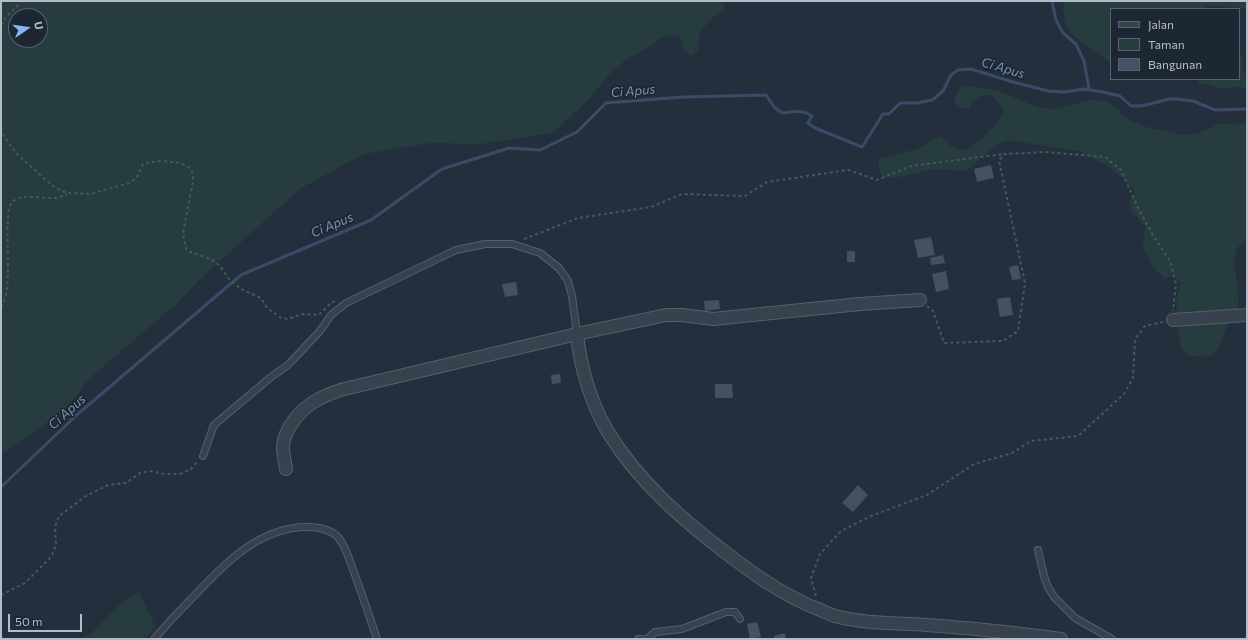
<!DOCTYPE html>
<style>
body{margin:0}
#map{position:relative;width:1248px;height:640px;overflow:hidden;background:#242f3e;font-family:Commissioner,sans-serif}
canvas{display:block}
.frame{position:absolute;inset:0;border:2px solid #b4bcc9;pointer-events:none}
.legend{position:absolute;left:1110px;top:8px;width:130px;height:72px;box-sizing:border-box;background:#1d2633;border:1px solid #59626f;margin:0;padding:5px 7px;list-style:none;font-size:12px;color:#b4bcc9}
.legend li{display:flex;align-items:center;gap:8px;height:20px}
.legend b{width:20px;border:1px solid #59626f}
.north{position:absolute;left:8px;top:8px;width:40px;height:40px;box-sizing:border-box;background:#1d2633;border:1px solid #59626f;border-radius:50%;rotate:77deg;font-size:11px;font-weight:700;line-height:16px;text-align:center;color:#b4bcc9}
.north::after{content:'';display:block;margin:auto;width:14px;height:18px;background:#8ab3f8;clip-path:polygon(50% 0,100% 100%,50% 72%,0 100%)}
.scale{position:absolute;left:8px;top:614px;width:74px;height:18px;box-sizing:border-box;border:2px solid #b4bcc9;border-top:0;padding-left:5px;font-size:12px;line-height:14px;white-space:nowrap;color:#b4bcc9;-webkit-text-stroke:3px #1d2633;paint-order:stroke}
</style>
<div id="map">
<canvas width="1248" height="640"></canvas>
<div class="frame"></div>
<ul class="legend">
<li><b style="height:5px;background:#38414e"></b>Jalan</li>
<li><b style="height:11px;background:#263c3f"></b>Taman</li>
<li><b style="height:11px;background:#455162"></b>Bangunan</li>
</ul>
<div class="north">U</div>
<div class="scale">50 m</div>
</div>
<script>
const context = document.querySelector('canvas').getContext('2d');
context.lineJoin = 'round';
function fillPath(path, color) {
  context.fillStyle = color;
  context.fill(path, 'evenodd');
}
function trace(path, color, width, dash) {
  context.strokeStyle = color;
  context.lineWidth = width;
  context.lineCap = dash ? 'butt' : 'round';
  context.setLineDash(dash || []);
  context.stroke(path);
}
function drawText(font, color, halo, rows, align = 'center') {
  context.font = font + ' Commissioner,sans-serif';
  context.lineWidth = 3.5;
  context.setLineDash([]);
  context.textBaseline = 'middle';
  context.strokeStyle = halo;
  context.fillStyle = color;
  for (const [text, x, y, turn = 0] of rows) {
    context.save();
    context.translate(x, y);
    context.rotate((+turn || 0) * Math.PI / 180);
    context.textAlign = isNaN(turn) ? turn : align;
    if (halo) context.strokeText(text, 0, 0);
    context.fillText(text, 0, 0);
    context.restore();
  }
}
fillPath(new Path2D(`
 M1,1H723L725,10L712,18L700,32L698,50L691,56L683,48L679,35L659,38L653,45L627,59L612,71L590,98L553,133L480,144L430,143L364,154L301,188L202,277L175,305L89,379L66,409L1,455ZM16,16H40V40H16Z
 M1063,1H1247V9L1207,5L1206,9H1111V63L1070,33L1065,24Z
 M1239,56L1243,57V68L1246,81H1247V88L1236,87L1221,89L1209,84H1199L1198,79H1239Z
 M968,86L997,90L1039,108L1054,109L1090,100H1097L1109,103L1130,120L1140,125L1151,128L1183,135L1199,133L1219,124L1247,123V241L1243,242L1236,249L1234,263L1239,296L1237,311L1229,321L1219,347L1212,356L1202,357L1188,356L1180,346L1176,303L1181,283L1174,275L1165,279C1151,266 1137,248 1146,228L1132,212L1130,200L1135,191L1124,179L1109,167L1079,151L1007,140C995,145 987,153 977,161C974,164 971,168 967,169C959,173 949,169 940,169C918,170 905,180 882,177L879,167V159L917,149L940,136C946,142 955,152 964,150C973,148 996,127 1000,119C1002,116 1002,112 1003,110L997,100L989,94C978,97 974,98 969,108H961L955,103V96L960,88Z
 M139,592L155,626L145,639H81L93,632L123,601Z`), '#263c3f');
trace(new Path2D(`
 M1052,1L1056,20L1063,33L1076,44L1084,61L1089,89
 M1,487L79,413L241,275L371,220L442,169L509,148L540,150L577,132L606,103L683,97L766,95L775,108L782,113C794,112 802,109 812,116L808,123L815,128L862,147L883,114H889L900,103H917L932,100L943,91L951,75L958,70L971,69L1013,82L1048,91L1065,92L1084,89L1103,92L1120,96L1131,106H1141L1170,99H1177L1193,101L1215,110L1247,109`), '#394c67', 3);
fillPath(new Path2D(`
 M991,165L994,178L977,182L974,169Z
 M931,237L935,255L918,258L914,240Z
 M847,251H855V262H847Z
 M943,255L945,263L931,265L930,258Z
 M1018,265L1021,279L1012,280L1009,267Z
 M946,271L949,289L936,292L932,274Z
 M516,282L518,295L505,297L502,284Z
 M1010,297L1013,315L1000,317L997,299Z
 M719,300L720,309L705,311L704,301Z
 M560,374L561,383L552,384L551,375Z
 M715,384H732L733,398H715Z
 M858,485L868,495L853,512L842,503Z
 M757,622L761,637L750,639L747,624Z
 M785,633L786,639H775L774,636Z`), '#455162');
const service = new Path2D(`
 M203,456L214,425L271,377L288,365L320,331L331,315L346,303L456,250L485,244H512L540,253L559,268L568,281L572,296L577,334
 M1038,550L1044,576L1048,587L1054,597L1075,618L1112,639
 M154,639C167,624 181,609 195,595C225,563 260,527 307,527C317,527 330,529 338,537C345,545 348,556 352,567C361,591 369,615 377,639
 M638,639H643
 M647,639L655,632L682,629L726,612H735L740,619`);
const minor = new Path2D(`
 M1173,320L1247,315
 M577,334L666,315H682L713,319L860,304L920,300
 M286,469C285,462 283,454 283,447C284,428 301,409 317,400C324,396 332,393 340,390L577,334C580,366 591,404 608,432C640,484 686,523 734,559C760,579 787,597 818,609C823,611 829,614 835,616C865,624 896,623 926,625C971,628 1016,633 1061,639`);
trace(service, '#565f6c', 8);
trace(minor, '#565f6c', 14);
trace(new Path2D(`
 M1,25L6,17L22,1
 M1,128L4,137L18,155L54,187L67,193L90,194L130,183L137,177L143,164C155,160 178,160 188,167C193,170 193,176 193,181L183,233L186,249L192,253L200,255L214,261L220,266L228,278L241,289L261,298L267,308L281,318L288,319L302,314L319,315L332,302L337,301
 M524,239L578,218L651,207L682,194L745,196L767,182L848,170L877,180L911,166L1004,154
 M927,306L933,311L944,343L1003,341L1018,331L1025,283L999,160L1005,154L1044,152L1105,157L1121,170L1139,210L1154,237L1170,261L1176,284L1173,311
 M1,307C16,287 0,213 13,201C24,193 42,199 55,198C59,198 63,195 67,194
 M1,595L25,583L52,556L56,545L55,527L59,516L86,496L108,485L126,483L140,473L150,471L164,474H180L191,469L198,461
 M816,596L811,578L820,554L841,531L871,516L927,495L974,464L1012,453L1031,441L1078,436L1124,394L1133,378L1135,339L1145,326L1163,322`), '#44595c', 2, [3, 3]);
trace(service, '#38414e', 6);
trace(minor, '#38414e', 12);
drawText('italic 13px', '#7c92b1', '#1d2633', [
 ["Ci Apus",1003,68,16],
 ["Ci Apus",633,91,-5],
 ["Ci Apus",332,225,-23],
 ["Ci Apus",67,412,-42]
]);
</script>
